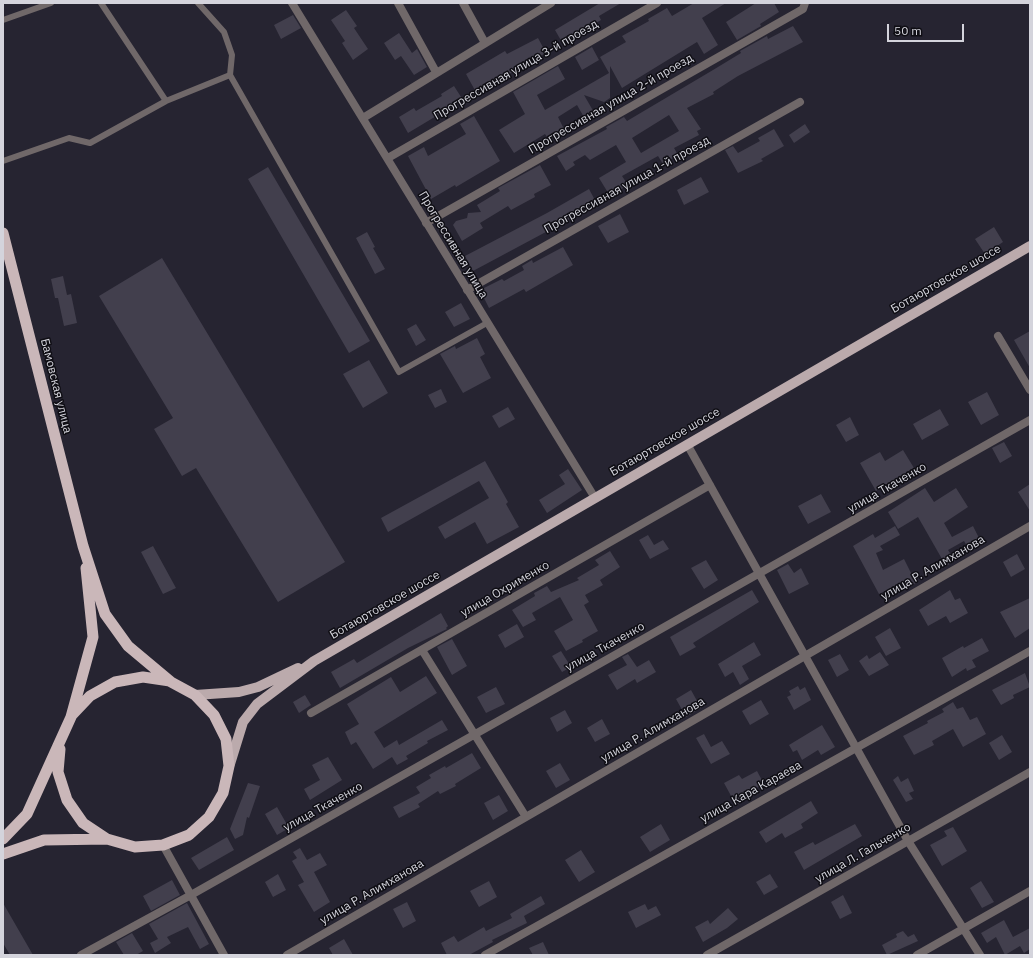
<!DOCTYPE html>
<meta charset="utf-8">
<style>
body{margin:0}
#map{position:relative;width:1033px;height:958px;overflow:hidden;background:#262431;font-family:"IBM Plex Sans",sans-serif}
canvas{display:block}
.frame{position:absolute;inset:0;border:4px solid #d4d4dc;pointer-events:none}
.scale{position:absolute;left:887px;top:24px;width:77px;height:18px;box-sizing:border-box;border:2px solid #d4d4dc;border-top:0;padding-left:5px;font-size:12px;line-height:14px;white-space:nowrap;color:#d4d4dc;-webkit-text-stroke:3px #0f0e14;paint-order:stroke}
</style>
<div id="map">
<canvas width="1033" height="958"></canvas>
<div class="frame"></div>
<div class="scale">50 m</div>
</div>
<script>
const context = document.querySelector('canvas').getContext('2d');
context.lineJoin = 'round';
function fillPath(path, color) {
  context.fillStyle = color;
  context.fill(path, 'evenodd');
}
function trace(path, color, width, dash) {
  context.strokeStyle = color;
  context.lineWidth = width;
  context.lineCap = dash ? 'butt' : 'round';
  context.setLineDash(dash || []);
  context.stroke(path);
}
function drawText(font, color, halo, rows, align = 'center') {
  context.font = font + ' "IBM Plex Sans",sans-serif';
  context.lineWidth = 3;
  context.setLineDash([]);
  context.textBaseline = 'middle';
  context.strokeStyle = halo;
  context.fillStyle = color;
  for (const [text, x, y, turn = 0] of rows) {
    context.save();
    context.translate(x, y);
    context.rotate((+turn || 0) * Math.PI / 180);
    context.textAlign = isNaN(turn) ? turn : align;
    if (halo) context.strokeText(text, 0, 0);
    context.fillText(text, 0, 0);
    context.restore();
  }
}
fillPath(new Path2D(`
 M600,3H621L599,16L601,20L582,31L583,34L563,44L555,30Z
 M694,3H726L702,18L718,45L704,54L697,42L622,88L610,66V98L604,102L584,95L595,114L585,119L577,105L558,117L565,131L549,140L545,134L514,153L499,130L525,114L513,92L558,66L565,79L537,95L545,110L609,73L600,57L626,42L622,36L649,21L648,19L667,8L672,16Z
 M756,3H774L779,12L760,24L761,26L737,40L726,22Z
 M346,10L357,26L354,28L368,49L353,60L342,43L345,41L331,20Z
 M293,15L301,28L281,39L274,25Z
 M793,26L803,42L738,76L713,92L714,94L687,108L701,129L697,131L699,135L674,148L678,155L663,164L658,156L622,176L628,185L610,196L599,178L626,162L616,145L590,160L585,155L573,162L575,165L566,171L557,156L607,129L606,127L624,117L627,121L713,70L741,53L740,51L767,36L768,39ZM669,115L679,131L641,153L632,138Z
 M399,33L412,53L417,49L427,67L414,75L401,56L395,60L384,43Z
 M538,38L546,53L515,69L516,70L477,94L466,74L505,51L507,54Z
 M592,47L599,60L582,70L575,57Z
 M454,86L463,100L408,133L399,117L414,108L416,111L442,96L441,94Z
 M474,116L500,161L456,187L455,185L431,199L408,156L424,147L428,156L466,134L460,124Z
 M805,124L810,132L794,143L789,135Z
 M774,129L784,146L761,159L763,161L738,173L725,150L733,146L738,153L760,141L758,138Z
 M540,165L551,185L534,194L535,197L511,210L508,206L480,223L483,228L462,241L453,225L456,221L467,218L468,213L481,212L477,205L500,191L498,188Z
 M268,167L370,341L349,353L248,179Z
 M701,177L709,192L684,205L677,190Z
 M589,189L596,202L571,216L572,218L473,271L465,256L547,213Z
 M620,214L629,232L608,243L598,226Z
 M994,227L1003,242L985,254L975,239Z
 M367,232L375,247L373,248L385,269L375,274L356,238Z
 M563,247L573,265L526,292L524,289L489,308L480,290L502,279L504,281L524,270L522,266L532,260L533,263Z
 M162,258L345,562L278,602L196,468L182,476L154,429L173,418L99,296Z
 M63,276L67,295L71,294L77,323L64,326L58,298H55L51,279Z
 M461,303L470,319L454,327L445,312Z
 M416,324L426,340L416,346L407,329Z
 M1030,331V368L1014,340Z
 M477,338L485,354L480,357L491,378L463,393L440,354L455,346L456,349Z
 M369,360L388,393L363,408L343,374Z
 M441,389L447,402L435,408L428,395Z
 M987,392L999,415L981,425L968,402Z
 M508,407L515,419L499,428L492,416Z
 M940,409L949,425L922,440L913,424Z
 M850,417L859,435L846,442L836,425Z
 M1004,442L1012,456L1000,463L992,448Z
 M903,450L914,468L876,491L860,463L880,452L885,461Z
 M485,461L508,502L506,504L519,527L487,544L475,522L445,539L438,527L489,498L479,481L388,532L381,518Z
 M568,469L582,490L547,513L539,500L565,484L559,475Z
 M1030,484V511L1018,492Z
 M925,488L934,502L956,488L968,507L944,523L952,537L973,526L980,540L967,546L964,541L948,550L955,561L946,566L918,517L898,529L888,512Z
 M821,494L831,512L808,524L798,506Z
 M895,526L900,535L880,546L883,550L876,553L883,570L904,559L916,583L900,591L897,585L879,594L853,546L873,534L875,538Z
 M648,535L654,545L663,540L669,549L650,559L639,540Z
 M153,546L176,588L163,594L141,552Z
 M610,551L620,567L600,580L603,585L585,595L589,602L584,605L598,631L582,640L583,642L566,651L554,631L573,620L560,597L532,613L536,620L523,627L512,610L535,596L534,593L547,586L551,592L579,580L577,578L599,565L595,560Z
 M1017,554L1025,569L1011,577L1003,562Z
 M706,560L718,580L704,589L691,568Z
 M788,564L794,573L801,568L809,584L789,594L777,570Z
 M752,590L759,602L693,643L696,647L680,656L670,637Z
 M950,590L955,600L960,598L968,613L950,623L946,616L928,626L919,610Z
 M1030,598V628L1015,638L1000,612Z
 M441,613L448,626L446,628L447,629L408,648L340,688L331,672L354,659L357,663Z
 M517,624L524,637L505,648L498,635Z
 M890,628L901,648L886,656L875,637Z
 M982,638L989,651L972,660L976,667L967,671L966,668L952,677L942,658L963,646L964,648Z
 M452,639L467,666L452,675L437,647Z
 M754,642L761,655L742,666L749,679L740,685L733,672L725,677L718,664Z
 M561,651L571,667L562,672L552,656Z
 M880,652L889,665L869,676L859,661L867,655L869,659Z
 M628,654L637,667L649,660L656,672L637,683L635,679L617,690L608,675L627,665L622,657Z
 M840,654L849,670L837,677L828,660Z
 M1025,673L1030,687L1013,695L1014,698L1001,705L992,690Z
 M426,676L437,693L374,732L384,748L397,740L399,745L442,720L448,730L427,741L428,743L406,756L408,759L397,765L392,757L373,769L356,742L351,745L345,732L359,724L347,704L391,677L400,692Z
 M798,686L800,690L805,687L811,700L794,710L787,697L791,695L789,691Z
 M496,687L505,704L486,713L477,697Z
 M691,690L701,708L686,717L676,699Z
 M305,695L311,705L299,713L293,702Z
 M761,700L769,714L750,725L742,711Z
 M953,702L957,709L963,707L970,720L977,717L986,734L963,747L953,729L932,741L934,745L914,755L903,736L928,723L927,721L944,712L942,709Z
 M565,710L572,723L557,732L550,718Z
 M602,719L610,734L595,742L587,728Z
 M822,725L835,747L821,755L818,750L802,760L797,750L793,752L789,745Z
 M704,734L711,747L722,741L730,754L711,764L696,738Z
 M1002,735L1012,752L999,760L989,743Z
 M472,753L481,768L455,784L456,786L440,794L438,791L418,804L420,807L399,818L393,807L420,793L416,787L431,778L429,775L445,766L446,768Z
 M328,757L342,780L310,800L304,789L320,780L312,765Z
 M560,763L570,780L556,788L546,771Z
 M757,771L764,784L749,792L751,797L736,805L724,783L739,775L742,779Z
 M898,776L901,782L908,778L914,791L909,793L913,799L906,802L893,780Z
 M248,783L260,786L249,818L247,817L243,835L235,839L230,829Z
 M499,795L508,811L493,820L484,803Z
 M811,801L818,813L801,824L803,828L785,838L782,833L766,843L759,832Z
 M277,807L289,828L277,835L265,814Z
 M661,824L670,840L650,852L640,837Z
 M855,824L862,836L804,870L794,852L813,842L815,845Z
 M953,827L967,851L942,866L930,845L947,836L944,831Z
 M227,837L234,850L199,870L191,858Z
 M300,848L307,860L320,853L327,865L314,872L330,902L314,912L298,885L304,882L292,861L297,858L293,852Z
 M581,850L595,872L579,882L565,860Z
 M278,874L286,890L273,897L265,882Z
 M770,874L778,887L764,895L756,882Z
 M172,880L180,895L151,911L143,896Z
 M489,881L497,897L479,907L470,891Z
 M981,881L994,902L982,908L970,888Z
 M843,895L852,913L840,919L831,902Z
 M541,896L545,904L524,916L527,923L492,940L493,942L469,955H447L441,943L454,936L458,942L484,927L486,931L512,918L510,914Z
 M407,902L416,921L403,928L393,909Z
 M3,903L33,955H10L3,943Z
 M187,903L209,944L200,949L188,927L167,937L171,943L155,953L150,943L158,939L149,924Z
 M645,904L648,910L656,906L661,915L636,928L628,912Z
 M728,908L738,919L727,928L703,942L695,927L708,920L710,924Z
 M1004,920L1013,937L1030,928V949L1024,953L1020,946L1005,955L996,937L987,943L981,933Z
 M903,931L908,937L914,934L918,941L887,955L882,945L897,937L896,934Z
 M132,933L143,951L136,955H124L116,942Z
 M344,939L353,955H333L329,948Z
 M543,942L549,955H533L529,948Z`), '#423f4d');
trace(new Path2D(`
 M101,3L166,101L230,75L399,372L487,323
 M198,3L224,32L232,55L230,75
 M3,20L51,3
 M3,161L69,138L90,143L166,101`), '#706869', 6);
trace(new Path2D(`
 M292,3L595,498
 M398,3L436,72
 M463,3L485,43
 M363,118L551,3
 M388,158L657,3
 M426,223L803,9L805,3
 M467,290L800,102
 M998,336L1030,390
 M687,444L908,841L980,955
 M422,650L526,817
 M311,713L710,485
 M163,845L224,955
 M81,955L191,895L1030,420
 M287,955L1030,526
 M485,955L1030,651
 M707,955L1030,772
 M917,955L1030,891`), '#706869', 8);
trace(new Path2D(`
 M195,695L239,692L258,687L298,668
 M230,764L243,722L257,704L314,661L1030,246`), '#bbaaac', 10);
trace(new Path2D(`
 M3,233L83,546L105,614L128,646L171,682L195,695L214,715L226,739L229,766L223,793L209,817L189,835L163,845L135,847L107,839L44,840L3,854
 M72,715L90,696L115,682L143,677L170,681
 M60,749L58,772L67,800L83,823L107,839
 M3,839L27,814L71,717L93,637L86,568`), '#cab7b9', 11);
drawText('12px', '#d4d4dc', '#0f0e14', [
 ["Прогрессивная улица 3-й проезд",516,70,-30],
 ["Прогрессивная улица 2-й проезд",611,104,-30],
 ["Прогрессивная улица 1-й проезд",627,185,-29],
 ["Прогрессивная улица",453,245,59],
 ["Ботаюртовское шоссе",946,279,-30],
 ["Бамовская улица",56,386,76],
 ["Ботаюртовское шоссе",665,442,-30],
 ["улица Ткаченко",887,488,-30],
 ["улица Р. Алимханова",933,568,-30],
 ["улица Охрименко",505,589,-30],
 ["Ботаюртовское шоссе",385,605,-30],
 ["улица Ткаченко",605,647,-29],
 ["улица Р. Алимханова",653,730,-30],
 ["улица Кара Караева",751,792,-29],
 ["улица Ткаченко",323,807,-29],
 ["улица Л. Гальченко",863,853,-30],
 ["улица Р. Алимханова",372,892,-30]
]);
</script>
